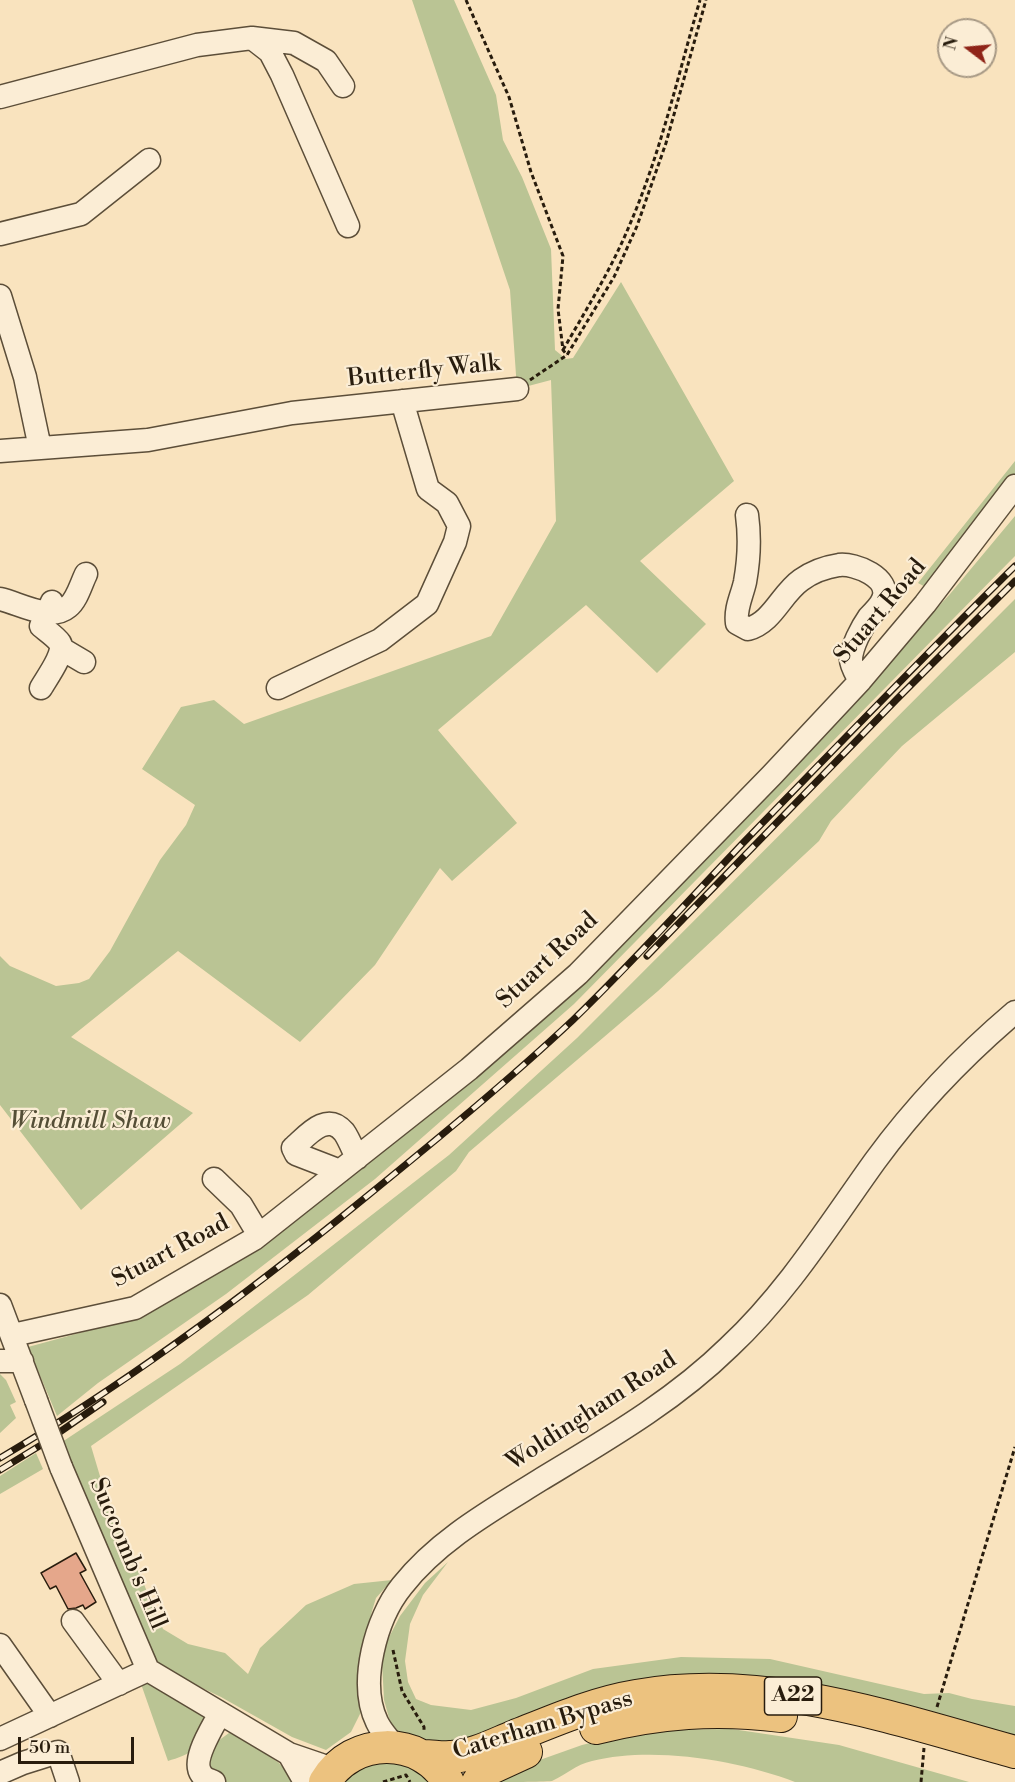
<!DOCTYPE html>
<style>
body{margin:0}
#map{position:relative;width:1015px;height:1782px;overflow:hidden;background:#f9e3be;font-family:"Libre Bodoni",serif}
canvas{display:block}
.north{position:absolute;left:937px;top:18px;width:60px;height:60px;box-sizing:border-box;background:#fbedd5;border:2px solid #a79985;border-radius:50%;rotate:286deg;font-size:16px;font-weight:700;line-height:24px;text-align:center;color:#281c0d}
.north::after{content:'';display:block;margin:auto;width:21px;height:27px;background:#8f2418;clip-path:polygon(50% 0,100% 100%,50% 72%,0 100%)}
.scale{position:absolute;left:18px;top:1737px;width:116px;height:27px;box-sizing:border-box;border:3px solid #281c0d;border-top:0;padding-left:8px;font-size:18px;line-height:21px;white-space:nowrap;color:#281c0d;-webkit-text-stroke:4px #fbedd5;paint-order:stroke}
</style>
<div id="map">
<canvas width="1015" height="1782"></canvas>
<div class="north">N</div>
<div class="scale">50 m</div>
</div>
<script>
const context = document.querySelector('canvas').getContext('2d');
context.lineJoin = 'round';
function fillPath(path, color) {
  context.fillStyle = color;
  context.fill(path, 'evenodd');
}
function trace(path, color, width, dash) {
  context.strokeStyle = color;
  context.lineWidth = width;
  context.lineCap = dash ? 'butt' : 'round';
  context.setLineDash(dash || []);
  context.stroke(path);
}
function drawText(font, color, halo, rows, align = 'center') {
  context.font = font + ' "Libre Bodoni",serif';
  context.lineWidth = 4.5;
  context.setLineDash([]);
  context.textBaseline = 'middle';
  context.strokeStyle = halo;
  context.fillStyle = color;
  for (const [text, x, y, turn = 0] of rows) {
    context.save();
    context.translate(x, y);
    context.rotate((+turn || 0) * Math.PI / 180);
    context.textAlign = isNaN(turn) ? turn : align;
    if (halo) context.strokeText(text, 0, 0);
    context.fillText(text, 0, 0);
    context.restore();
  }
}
fillPath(new Path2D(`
 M412,0H454L496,95L503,140L522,177L551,249L555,350L566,359L573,358L621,282L734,481L640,561L706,624L657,673L586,605L438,730L517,823L452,881L440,868L375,965L300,1042L178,951L71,1037L193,1113L81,1210L0,1105V956L10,966L56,986L79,983L89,979L110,951L160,860L186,825L195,805L142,769L181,707L214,700L244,724L491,636L556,521L551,380L517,389L510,290Z
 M1015,461V489L931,590L918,583Z
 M1015,516V556L574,1004L375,1179L226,1294L98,1383L57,1416L28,1347L142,1316L498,1058L826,728L950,594Z
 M1015,599V652L902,746L831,821L819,841L658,991L469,1152L456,1171L308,1295L91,1446L105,1493L163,1629L188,1644L225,1653L248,1674L260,1648L306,1605L354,1584L392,1580L376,1598L372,1611L360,1671L361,1712L351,1732L326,1750L292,1737L221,1697L154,1665L62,1442L180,1364L449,1155L577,1038Z
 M0,1374L6,1380L16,1402L10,1405L16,1418L0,1433Z
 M36,1453L43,1469L0,1494V1476Z
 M448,1562L423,1595L410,1624L405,1661L408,1682L416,1699L431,1705L471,1710L516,1698L593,1669L681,1657L770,1659L924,1694L949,1693L972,1699L1015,1706V1742L854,1695L472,1738L449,1745L405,1737L391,1725L384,1700L382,1663L385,1645L400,1616L425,1583Z
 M150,1680L206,1718C198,1728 201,1737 195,1746C190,1755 177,1758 168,1761L141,1684Z
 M732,1729L839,1745L969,1782H795C738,1760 653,1746 592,1761C575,1765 567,1774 552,1781C542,1782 505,1782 492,1782L506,1772L582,1745L644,1730Z
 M229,1733L238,1734L279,1763L289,1774L291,1782H224L204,1767L218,1741Z
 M387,1754L438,1782H337Z`), '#bac494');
const building = new Path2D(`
 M76,1553L86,1570L80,1573L96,1602L85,1609L83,1605L76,1608L68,1609L56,1586L50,1589L41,1573Z`);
fillPath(building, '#e5a78b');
trace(building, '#281c0d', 1.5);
const minor = new Path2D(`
 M252,38L270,52L282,75L348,226
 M0,97L197,45L252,38L294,43L326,61L343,86
 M0,234L81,214L149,160
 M0,296L25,377L40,448
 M0,451L148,440L292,413L517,389
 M747,515C750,537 749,560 745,582C742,596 735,608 737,623L748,629C773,622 781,594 801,580C812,572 826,567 839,565C855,563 892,578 883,599C881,605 874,612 869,617C862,627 851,647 851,660C851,666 857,675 860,681
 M0,599C19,603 50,622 68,607C77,600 81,584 86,574
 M62,649L84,662
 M41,688C46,679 66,652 60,643C56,637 47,631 41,626L52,602
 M278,688L380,640L427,604L455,542L459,526L447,503L428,489L402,401
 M340,1171L296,1154L293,1148C307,1136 326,1111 344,1132C349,1139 353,1150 357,1158
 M214,1179L241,1205L259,1235
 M0,1305L36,1400
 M13,1335L135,1308L254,1239L469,1069L578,974L772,775L860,681L925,604L1015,486
 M0,1361H22
 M61,1467L148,1670L289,1754L333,1769
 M73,1621L119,1684
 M0,1645L50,1716
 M0,1739L148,1670
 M395,1747C389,1739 381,1731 377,1722C358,1683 376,1618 402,1586C438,1540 492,1510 540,1480C606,1440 674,1401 729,1347C787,1293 829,1225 875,1161C916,1105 962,1057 1015,1012
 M289,1754L305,1782
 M0,1773L23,1763L58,1752L68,1782
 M214,1782C210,1780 205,1779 202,1775C190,1761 213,1727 220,1713`);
const highway = new Path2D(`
 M596,1728C659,1712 716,1708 781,1716
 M424,1756C433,1756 442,1758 451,1757C473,1756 495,1744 515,1736C555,1720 594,1703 636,1696C765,1673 892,1718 1015,1752
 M325,1782C352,1736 421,1735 448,1782
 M478,1782L489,1769L526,1752`);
trace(minor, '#5c4e39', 25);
trace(highway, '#281c0d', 34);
trace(new Path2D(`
 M466,0L509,97L531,172L563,256L558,309L563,350L567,355
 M563,350C587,308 612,268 630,224C661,152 678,75 700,0
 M530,380L567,355L614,277L637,226L666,143L706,0
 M393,1650L402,1691L424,1727V1732
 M937,1707L1015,1447
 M383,1782L406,1775L410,1782
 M921,1782L924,1748`), '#281c0d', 3, [4.5, 3]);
trace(minor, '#fbedd5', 22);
trace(highway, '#ecc27f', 32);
const rail = new Path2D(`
 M647,956L896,700L1015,581
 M0,1458C129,1382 250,1292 366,1197C436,1140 507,1082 573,1020C632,963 687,902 743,843C833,750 923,657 1015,566
 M0,1470L41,1445L103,1402`);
trace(rail, '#281c0d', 7);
trace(rail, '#fbedd5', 4.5, [14]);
const minorBridge = new Path2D(`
 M36,1400L61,1467`);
trace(minorBridge, '#5c4e39', 25, []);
trace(minorBridge, '#fbedd5', 22);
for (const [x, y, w] of [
 [793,1696,57]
]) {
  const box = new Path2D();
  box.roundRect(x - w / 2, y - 19, w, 38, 4.5);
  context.fillStyle = '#fbedd5';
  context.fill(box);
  trace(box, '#281c0d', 1.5);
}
drawText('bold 22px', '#281c0d', null, [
 ["A22",793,1696]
]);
drawText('24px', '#281c0d', '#fbedd5', [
 ["Butterfly Walk",424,372,-6],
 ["Stuart Road",881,612,-50],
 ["Stuart Road",548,961,-43],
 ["Stuart Road",171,1252,-28],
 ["Woldingham Road",592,1412,-33],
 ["Succomb's Hill",127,1554,67],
 ["Caterham Bypass",543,1726,-17]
]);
drawText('italic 24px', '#544e36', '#fbedd5', [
 ["Windmill Shaw",90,1122]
]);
</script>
